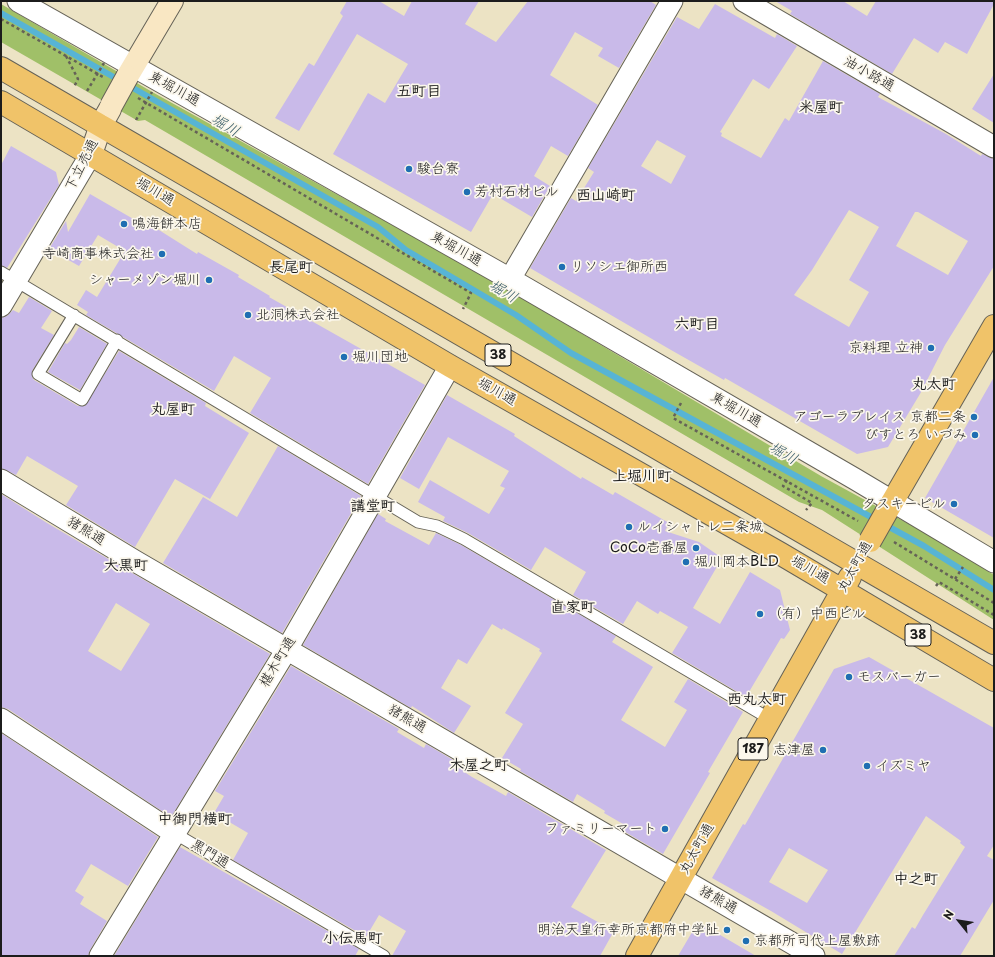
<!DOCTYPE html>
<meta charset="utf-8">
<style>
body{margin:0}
#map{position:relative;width:995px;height:957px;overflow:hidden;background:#ece3c4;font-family:"Playpen Sans",sans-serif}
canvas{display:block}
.frame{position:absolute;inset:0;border:2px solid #1c1c1c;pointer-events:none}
.north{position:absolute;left:939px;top:901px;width:40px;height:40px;-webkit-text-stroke:3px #fbf7ec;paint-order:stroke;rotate:300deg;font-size:11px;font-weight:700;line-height:16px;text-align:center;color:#1c1c1c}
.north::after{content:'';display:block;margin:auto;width:14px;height:18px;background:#1c1c1c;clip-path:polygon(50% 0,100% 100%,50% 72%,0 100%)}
</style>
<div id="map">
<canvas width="995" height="957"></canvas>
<div class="frame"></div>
<div class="north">N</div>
</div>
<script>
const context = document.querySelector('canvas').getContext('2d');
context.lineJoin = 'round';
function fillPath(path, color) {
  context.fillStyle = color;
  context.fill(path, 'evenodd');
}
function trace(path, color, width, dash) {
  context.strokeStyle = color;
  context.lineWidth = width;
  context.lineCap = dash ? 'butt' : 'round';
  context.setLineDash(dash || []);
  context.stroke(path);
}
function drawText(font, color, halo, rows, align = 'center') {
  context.font = font + ' "Playpen Sans","Klee One",sans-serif';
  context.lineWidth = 3.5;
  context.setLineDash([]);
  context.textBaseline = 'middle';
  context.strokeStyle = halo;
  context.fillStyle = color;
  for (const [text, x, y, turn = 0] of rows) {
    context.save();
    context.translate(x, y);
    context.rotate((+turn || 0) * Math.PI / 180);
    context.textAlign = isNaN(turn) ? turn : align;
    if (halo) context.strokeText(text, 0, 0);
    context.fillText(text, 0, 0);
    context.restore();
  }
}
fillPath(new Path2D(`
 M1,4L154,93L495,282L821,476L929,535L994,575V620L822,510L799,502L145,120L138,121L1,42Z`), '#a0c068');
trace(new Path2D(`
 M1,13L378,227L406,250L516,315L571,353L924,546L994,590`), '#57b4d5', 6);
fillPath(new Path2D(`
 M347,1H379L404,16L412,1H479L465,24L496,42L528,1H650L656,5L619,68L598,56L603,48L575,32L550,75L598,105L568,156L551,146L534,176L550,186L532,217L493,194L471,232L333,154L368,93L385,103L408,64L389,53L357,34L299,131L275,118L309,63L314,66L343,16L340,13Z
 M775,1H843L867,16L876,1H994V4L967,54L945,42L938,53L914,38L892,74L790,14L792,11Z
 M715,4L775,38L777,34L797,46L769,89L753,79L720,132L722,133L721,136L761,158L785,118L789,121L823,61L880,94L878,97L946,134L981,156L982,154L994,159V266L945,345L920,394L888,447L857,454L725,378L724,380L671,350L530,268L571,198L576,201L594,172L588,168L677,17L699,29ZM657,140L686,156L671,184L641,166ZM849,210L879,227L849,280L869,292L849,327L794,295L812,270ZM915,212H918L968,241L948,275L896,246Z
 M994,74V123L972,109Z
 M11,146L56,172L59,185L7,268L1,265V165Z
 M90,194L149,228L151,225L197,254L198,252L239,275L238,277L270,296L269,297L425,385L368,484L250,413L271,378L234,356L214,391L86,315L88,312L77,305L86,290L97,297L125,251L98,235L79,266L49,249L66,221L68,232Z
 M29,297L52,311L41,328L54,335L32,371V377L34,380L78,406H85L119,351L206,403L205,406L249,433L210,499L175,479L135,547L66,505L78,486L27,456L16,475L1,468V318L7,316L13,310L19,313Z
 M79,327L107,344L80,390L48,372L65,343L67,344L71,340Z
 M994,377V538L925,498Z
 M447,395L515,434L514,436L581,479L582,477L613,495L615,492L669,523L665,531L699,542L722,558L693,608L720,624L750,572L780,590L790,630L784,639L781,638L746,697L672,653L688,627L660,611L658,614L637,601L623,624L573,595L586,572L545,547L531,570L468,533L443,521L445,517L418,502L430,480L489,514L505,488L500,486L509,471L448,437L419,489L400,478Z
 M278,446L361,496L282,633L163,563L203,497L237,517Z
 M1,494L47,523L270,654L171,817L8,709L1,707ZM116,603L150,624L121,671L88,651Z
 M378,514L386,519L385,521L429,545L436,533L461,545L616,636L612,642L653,667L621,720L665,747L687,710L674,702L688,679L743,712L708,772L710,773L663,854L620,829L623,824L604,813L605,811L577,794L573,802L520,771L521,769L502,758L523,724L505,713L542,653L539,651L540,649L503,628L502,630L492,624L467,664L458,659L441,688L471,706L454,733L412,706L411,708L303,645Z
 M869,657L994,728V845L987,856L994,860V900L960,956H894L912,927L915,929L923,915L965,847L960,843L961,841L926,816L842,954L771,911L712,878L743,824L745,825L834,669ZM789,848L828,870L807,903L769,882Z
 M291,666L399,729L397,732L424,748L426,744L465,767L463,771L472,777L506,796L508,792L606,850L571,907L614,931L600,956H392L406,931L379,915L366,937L233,860L248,833L214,813L224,796L215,791Z
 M1,733L158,837L128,886L91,864L75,891L84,897L80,904L107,921L90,950L88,956H1Z
 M180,847L359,949L355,956H114Z
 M698,922L756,956H678Z`), '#c9bae9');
const lane = new Path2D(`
 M1,272L418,522L437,526L464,539L770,719
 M74,315L38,374L82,400L117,340
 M174,833L384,956`);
const street = new Path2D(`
 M18,1L510,279L855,479L994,562
 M744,1L994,147
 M510,279L672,1
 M1,306L91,154
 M1,480L135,561L814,956
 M1,719L174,833
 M100,956L287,649L450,366`);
const secondary = new Path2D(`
 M127,77L172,1
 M91,154L101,125L110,109`);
const primary = new Path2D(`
 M1,68L994,643
 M1,102L450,366L781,554L994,680
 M887,511L994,326
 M637,956L850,577`);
trace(lane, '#656257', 13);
trace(street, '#656257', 23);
trace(secondary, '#656257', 24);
trace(primary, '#656257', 24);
trace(new Path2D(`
 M1,19L103,77
 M66,56L78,79L74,87
 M138,98L471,293L463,309
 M681,403L673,418L858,521
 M787,480L783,486L812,503L806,510
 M894,542L994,603
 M955,579L963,567
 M936,586L939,582L994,615`), '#656257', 2.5, [3, 3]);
trace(lane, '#fff', 11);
trace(street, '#fff', 21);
trace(secondary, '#f9e7c3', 22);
trace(primary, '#f0c369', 22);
const secondaryBridge = new Path2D(`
 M111,106L127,77`);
const primaryBridge = new Path2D(`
 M870,541L887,511`);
trace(secondaryBridge, '#656257', 24, []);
trace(primaryBridge, '#656257', 24, []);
trace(new Path2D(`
 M87,91L104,63
 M136,120L152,92`), '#656257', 2.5, [3, 3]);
trace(secondaryBridge, '#f9e7c3', 22);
trace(primaryBridge, '#f0c369', 22);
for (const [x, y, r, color] of [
 [409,169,4,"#1f6fb2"],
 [467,192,4,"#1f6fb2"],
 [124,224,4,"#1f6fb2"],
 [162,254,4,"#1f6fb2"],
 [562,267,4,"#1f6fb2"],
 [209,280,4,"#1f6fb2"],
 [248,315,4,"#1f6fb2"],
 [931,348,4,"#1f6fb2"],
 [344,357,4,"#1f6fb2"],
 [974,417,4,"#1f6fb2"],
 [975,435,4,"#1f6fb2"],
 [954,504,4,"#1f6fb2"],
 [629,527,4,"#1f6fb2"],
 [696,548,4,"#1f6fb2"],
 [686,562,4,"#1f6fb2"],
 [760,614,4,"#1f6fb2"],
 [849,677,4,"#1f6fb2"],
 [823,750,4,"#1f6fb2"],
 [867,766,4,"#1f6fb2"],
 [665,829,4,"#1f6fb2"],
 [727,930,4,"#1f6fb2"],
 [746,941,4,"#1f6fb2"]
]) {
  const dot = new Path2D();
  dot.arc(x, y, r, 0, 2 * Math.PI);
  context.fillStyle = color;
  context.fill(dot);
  trace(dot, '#fbf7ec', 1.5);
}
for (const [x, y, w] of [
 [498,355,26],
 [918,635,26],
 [753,749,30]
]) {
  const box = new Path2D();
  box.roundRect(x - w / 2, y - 11, w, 22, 3);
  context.fillStyle = '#fbf7ec';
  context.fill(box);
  trace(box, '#1c1c1c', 1);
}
drawText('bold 13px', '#1c1c1c', null, [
 ["38",498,355],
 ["38",918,635],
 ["187",753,749]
]);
drawText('14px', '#1c1c1c', '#fbf7ec', [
 ["油小路通",869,74,30],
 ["東堀川通",174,89,29],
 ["下立売通",82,165,-63],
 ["堀川通",155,192,30],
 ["東堀川通",456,249,29],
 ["堀川通",497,392,29],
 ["東堀川通",736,410,30],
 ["猪熊通",86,531,31],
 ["丸太町通",855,567,-61],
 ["堀川通",810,570,30],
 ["椹木町通",278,662,-59],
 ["猪熊通",407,719,30],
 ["丸太町通",697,849,-61],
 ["黒門通",210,854,31],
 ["猪熊通",718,900,30]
]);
drawText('14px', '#1c1c1c', '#fbf7ec', [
 ["駿台寮",417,169],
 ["芳村石材ビル",475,192],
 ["鳴海餅本店",132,224],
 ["寺崎商事株式会社",154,254,"right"],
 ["リソシエ御所西",570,267],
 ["シャーメゾン堀川",201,280,"right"],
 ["北洞株式会社",256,315],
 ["京料理 立神",923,348,"right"],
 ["堀川団地",352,357],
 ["アゴーラプレイス 京都二条",966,417,"right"],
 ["びすとろ いづみ",967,435,"right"],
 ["タスキービル",946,504,"right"],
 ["ルイシャトレ二条城",637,527],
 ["CoCo壱番屋",688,548,"right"],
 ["堀川岡本BLD",694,562],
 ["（有）中西ビル",768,614],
 ["モスバーガー",857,677],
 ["志津屋",815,750,"right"],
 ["イズミヤ",875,766],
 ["ファミリーマート",657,829,"right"],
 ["明治天皇行幸所京都府中学阯",719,930,"right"],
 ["京都所司代上屋敷跡",754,941]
], 'left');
drawText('bold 15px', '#1c1c1c', '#fbf7ec', [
 ["五町目",419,92],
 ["米屋町",821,108],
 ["西山崎町",606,196],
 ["長尾町",291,268],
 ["六町目",697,325],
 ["丸太町",934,385],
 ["丸屋町",173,410],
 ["上堀川町",642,477],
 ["講堂町",373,507],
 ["大黒町",126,566],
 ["直家町",573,608],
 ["西丸太町",757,700],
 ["木屋之町",479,766],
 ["中御門横町",195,820],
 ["中之町",916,880],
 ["小伝馬町",353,939]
]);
drawText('italic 15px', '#345966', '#fbf7ec', [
 ["堀川",225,126,30],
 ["堀川",503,292,31],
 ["堀川",783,454,29]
]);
</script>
